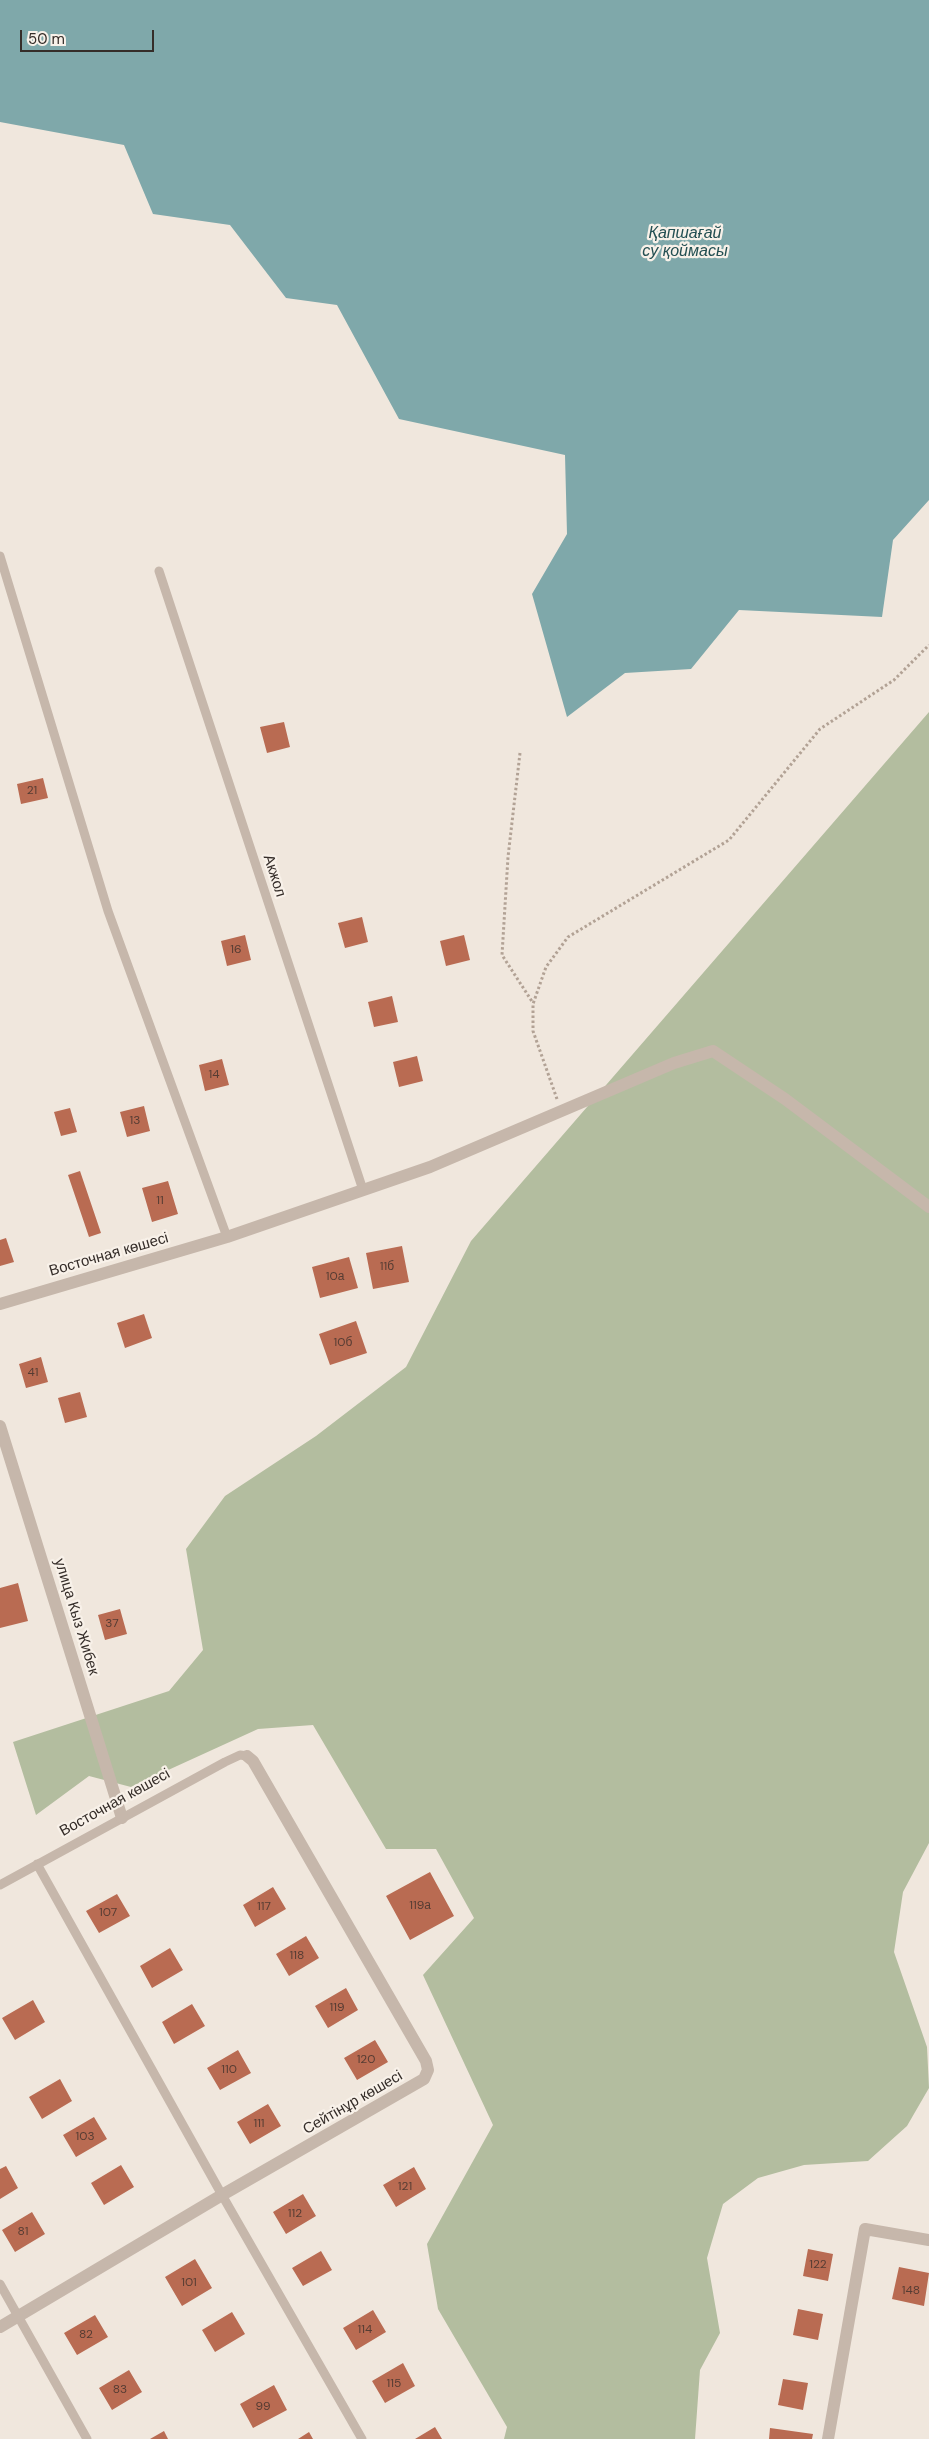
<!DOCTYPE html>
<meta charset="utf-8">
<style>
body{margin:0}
#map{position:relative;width:929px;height:2439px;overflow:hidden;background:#f0e7dd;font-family:"DM Sans",sans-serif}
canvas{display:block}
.scale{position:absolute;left:20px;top:30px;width:134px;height:22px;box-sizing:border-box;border:2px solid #352d29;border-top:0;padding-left:6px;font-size:15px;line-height:18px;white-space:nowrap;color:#352d29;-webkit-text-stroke:4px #f8f1e9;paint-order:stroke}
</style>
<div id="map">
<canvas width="929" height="2439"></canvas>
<div class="scale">50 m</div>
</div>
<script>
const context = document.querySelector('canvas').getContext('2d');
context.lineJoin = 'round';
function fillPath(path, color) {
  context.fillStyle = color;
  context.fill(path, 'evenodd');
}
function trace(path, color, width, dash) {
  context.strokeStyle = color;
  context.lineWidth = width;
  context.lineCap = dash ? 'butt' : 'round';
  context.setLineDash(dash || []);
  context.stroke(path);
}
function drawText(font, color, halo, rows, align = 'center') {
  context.font = font + ' "DM Sans",sans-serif';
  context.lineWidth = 4.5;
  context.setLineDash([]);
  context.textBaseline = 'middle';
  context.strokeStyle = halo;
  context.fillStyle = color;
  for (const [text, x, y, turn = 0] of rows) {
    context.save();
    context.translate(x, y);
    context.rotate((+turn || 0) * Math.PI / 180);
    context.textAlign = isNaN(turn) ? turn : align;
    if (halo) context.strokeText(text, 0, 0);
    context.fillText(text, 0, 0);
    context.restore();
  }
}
fillPath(new Path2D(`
 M929,712V1843L903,1892L894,1952L927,2047L929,2088L907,2126L868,2161L804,2165L758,2178L723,2204L707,2258L720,2333L700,2370L695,2439H504L507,2427L438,2309L427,2244L493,2125L423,1975L474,1918L436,1849H386L313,1725L258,1729L131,1787L89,1776L36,1815L13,1742L169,1691L203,1650L186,1549L225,1496L316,1436L406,1367L471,1241Z`), '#b3bd9f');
fillPath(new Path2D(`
 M0,0H929V500L893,540L882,617L739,610L691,669L625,673L567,717L532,594L567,534L565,455L399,419L337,305L286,298L230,225L153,214L124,145L0,122Z`), '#7fa8aa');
fillPath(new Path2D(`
 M284,722L290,747L267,753L260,727Z
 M43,778L48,798L21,804L17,784Z
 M362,917L368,942L345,948L338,923Z
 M245,935L251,960L227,966L221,941Z
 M464,935L470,960L446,966L440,941Z
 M392,996L398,1022L374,1027L368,1002Z
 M417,1056L423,1081L399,1087L393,1062Z
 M222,1059L229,1085L205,1091L199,1065Z
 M144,1106L150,1131L127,1137L120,1112Z
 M70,1108L77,1132L61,1136L54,1112Z
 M80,1171L101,1233L89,1237L68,1175Z
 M168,1181L178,1214L152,1222L142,1188Z
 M6,1238L14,1262L0,1266V1240Z
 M402,1246L409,1282L373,1289L366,1253Z
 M349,1257L358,1288L320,1298L312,1267Z
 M144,1314L152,1338L125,1348L117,1323Z
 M356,1321L367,1353L330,1365L319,1334Z
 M41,1357L48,1382L26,1388L19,1364Z
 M80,1392L87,1417L65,1423L58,1398Z
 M18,1583L28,1621L0,1628V1588Z
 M120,1609L127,1634L105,1640L98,1615Z
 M430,1872L454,1916L410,1940L386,1896Z
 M273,1887L286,1909L255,1927L243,1905Z
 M117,1894L130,1916L99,1933L86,1911Z
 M306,1936L319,1958L289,1976L276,1954Z
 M170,1948L183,1970L152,1988L140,1966Z
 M346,1988L358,2010L328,2028L315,2006Z
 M33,2000L45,2022L15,2040L2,2018Z
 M192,2004L205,2026L174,2044L162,2022Z
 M375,2040L388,2062L357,2080L344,2058Z
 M238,2050L251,2073L220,2090L207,2068Z
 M60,2079L72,2101L42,2119L29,2097Z
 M268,2104L281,2126L250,2144L237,2122Z
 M94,2117L107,2139L76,2157L63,2135Z
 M121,2165L134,2187L104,2205L91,2183Z
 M6,2166L18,2188L0,2199V2169Z
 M414,2167L426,2189L396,2207L383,2185Z
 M303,2194L316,2216L286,2234L273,2212Z
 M32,2212L45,2234L15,2252L2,2230Z
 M808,2249L833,2254L828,2281L803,2276Z
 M321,2251L332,2270L303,2286L292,2268Z
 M195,2259L212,2288L182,2306L165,2277Z
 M899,2267L929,2273L924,2306L892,2299Z
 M798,2309L823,2314L818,2340L793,2335Z
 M373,2310L386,2332L356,2350L343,2328Z
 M232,2312L245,2334L215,2352L202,2330Z
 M95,2315L108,2337L77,2355L64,2333Z
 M403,2363L415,2386L385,2403L372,2381Z
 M129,2370L142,2392L112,2410L99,2388Z
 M783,2379L808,2383L803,2410L778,2405Z
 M274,2385L287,2410L253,2428L240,2404Z
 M435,2427L442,2439H415Z
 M770,2428L813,2434L812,2439H769Z
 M164,2431L168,2439H150Z
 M309,2432L313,2439H298Z`), '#b96b52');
trace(new Path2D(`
 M520,753L508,857L502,955L533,1003
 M557,1099L533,1031V1004L546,967L568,937L729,840L820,729L894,680L929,645`), '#b2a295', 3, [2.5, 2.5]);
trace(new Path2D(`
 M0,556L108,911L227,1237
 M159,571L363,1190
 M37,1864L222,2195L362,2439
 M0,1885L225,1762L240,1755L247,1756
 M0,2284L87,2439`), '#c6b7ab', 9);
trace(new Path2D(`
 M0,1304L227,1237L430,1167L674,1063L713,1051L785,1099L929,1207
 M0,1426L122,1818
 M0,2327L222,2195L424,2079L428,2070L426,2061L253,1761L247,1756
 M828,2439L865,2229L929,2240`), '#c6b7ab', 12);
drawText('12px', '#563c33', null, [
 ["21",32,791],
 ["16",236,950],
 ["14",214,1075],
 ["13",135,1121],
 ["11",160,1201],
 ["11б",387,1267],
 ["10а",335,1277],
 ["10б",343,1343],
 ["41",33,1373],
 ["37",112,1624],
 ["119а",420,1906],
 ["117",264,1907],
 ["107",108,1913],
 ["118",297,1956],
 ["119",337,2008],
 ["120",366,2060],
 ["110",229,2070],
 ["111",259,2124],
 ["103",85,2137],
 ["121",405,2187],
 ["112",295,2214],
 ["81",23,2232],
 ["122",818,2265],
 ["101",189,2283],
 ["148",911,2291],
 ["114",365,2330],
 ["82",86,2335],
 ["115",394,2384],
 ["83",120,2390],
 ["99",263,2407]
]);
drawText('15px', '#352d29', '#f8f1e9', [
 ["Акжол",274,876,72],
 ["Восточная көшесі",109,1255,-16],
 ["улица Кыз Жибек",76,1617,73],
 ["Восточная көшесі",115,1803,-29],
 ["Сейтінұр көшесі",353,2103,-30]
]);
drawText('italic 16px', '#234f52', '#f8f1e9', [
 ["Қапшағай",685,234],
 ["су қоймасы",685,252]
]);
</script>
